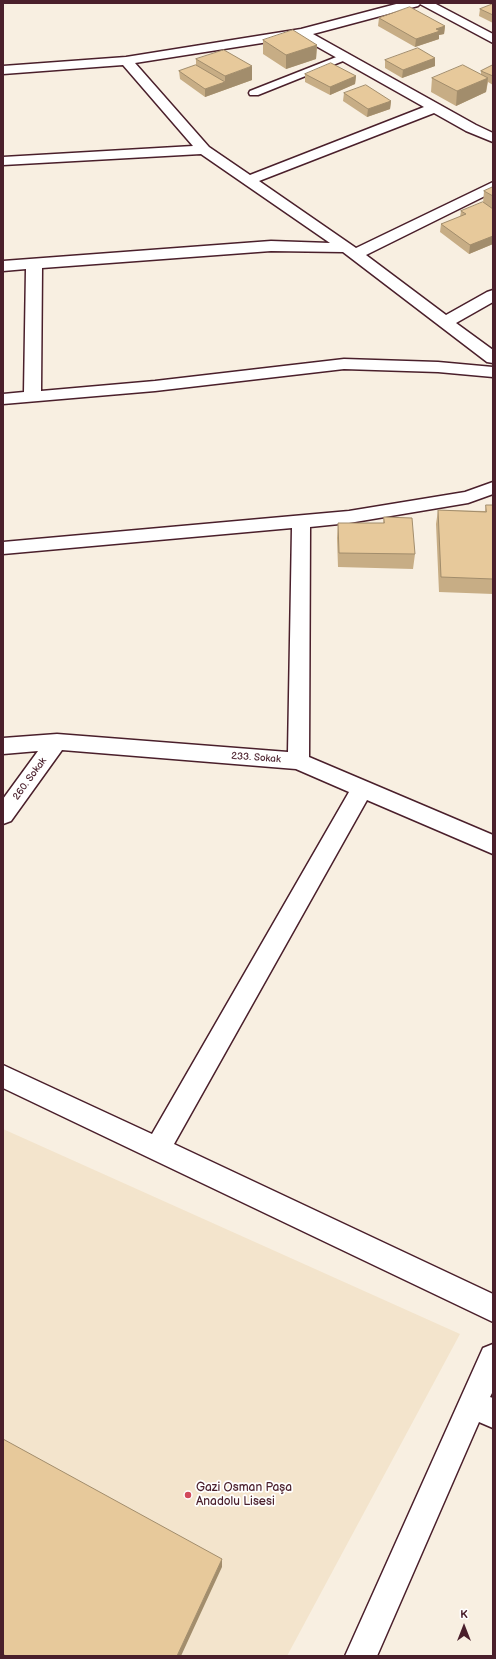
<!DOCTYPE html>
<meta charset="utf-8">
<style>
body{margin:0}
#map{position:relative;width:496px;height:1659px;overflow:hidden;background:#f8efe1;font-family:"Balsamiq Sans",sans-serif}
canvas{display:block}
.frame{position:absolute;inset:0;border:4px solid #4a1f2b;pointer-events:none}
.north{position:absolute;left:444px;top:1607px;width:40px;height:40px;-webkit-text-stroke:3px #fff;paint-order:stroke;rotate:0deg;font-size:11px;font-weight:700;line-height:16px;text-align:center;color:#4a1f2b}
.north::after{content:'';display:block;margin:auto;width:14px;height:18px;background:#4a1f2b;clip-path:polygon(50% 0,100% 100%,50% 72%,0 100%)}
</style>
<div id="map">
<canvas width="496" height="1659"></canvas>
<div class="frame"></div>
<div class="north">K</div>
</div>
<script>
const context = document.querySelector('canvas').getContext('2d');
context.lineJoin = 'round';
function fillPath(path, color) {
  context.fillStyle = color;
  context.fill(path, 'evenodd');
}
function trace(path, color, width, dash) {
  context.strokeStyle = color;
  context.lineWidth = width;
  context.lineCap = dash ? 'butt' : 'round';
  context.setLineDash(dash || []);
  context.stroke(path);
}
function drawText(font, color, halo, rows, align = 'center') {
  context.font = font + ' "Balsamiq Sans",sans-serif';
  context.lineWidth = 3.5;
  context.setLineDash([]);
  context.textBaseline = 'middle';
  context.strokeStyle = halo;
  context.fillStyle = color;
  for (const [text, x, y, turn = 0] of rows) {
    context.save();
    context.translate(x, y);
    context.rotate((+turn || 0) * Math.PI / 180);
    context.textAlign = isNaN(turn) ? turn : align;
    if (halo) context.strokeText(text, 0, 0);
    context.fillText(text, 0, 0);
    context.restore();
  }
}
fillPath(new Path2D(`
 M3,1129L460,1334L287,1656H3Z`), '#f3e4cc');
const lane = new Path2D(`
 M344,54L349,57L348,59L258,95H250L249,93L250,91Z`);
const street = new Path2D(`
 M400,3H434L493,34V43L420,4L418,6L313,34L476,125L493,133V142L466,131L434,113L259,181L356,248L493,182V192L366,255L446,315L487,292L493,290V302L456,323L493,350V363L487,362L343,252L271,251L42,268L41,391L155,381L344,359L438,362L493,367V377L438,372L344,369L155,391L3,404V394L24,392L26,269L3,271V261L271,241L330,243L201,154L3,165V157L193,146L123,65L3,74V66L126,57L301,29ZM300,37L424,107L250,175L209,147L135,63Z
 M493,482V494L468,503L349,523L310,527L309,757L493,835V854L367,800L174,1144L493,1294V1322L3,1088V1065L152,1134L349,792L296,769L62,750L11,821L3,824V799L38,751L3,754V738L57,734L288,752L292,528L3,554V542L349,511L465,492Z
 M493,1344V1391L490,1397L493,1398V1428L479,1422L377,1656H345L483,1348Z`);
trace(lane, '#4a1f2b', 3);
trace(street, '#4a1f2b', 3);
fillPath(lane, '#fff');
fillPath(street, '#fff');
fillPath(new Path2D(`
 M493,4V23L479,16L480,9Z
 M379,18L445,26L444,34L439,35V39L415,47L378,26Z
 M263,40L317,45L316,59L286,69L263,54Z
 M435,58V66L402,78L385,68V60Z
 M196,59L252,80L205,97L180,79L179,71L196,65Z
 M493,65V85L488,82L486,92L456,106L431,92L432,78L481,74V71Z
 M305,74L356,76L355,84L330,95L305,82Z
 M344,93L391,101L390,109L367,117L343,101Z
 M493,187V244L469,254L440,232L441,224L460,217L461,211L483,203L484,191Z
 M486,505H493V594L439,592L436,524L438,510L485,511Z
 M384,517L415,554L413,569L338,567L337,538L338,523H383Z`), '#c7ad85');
fillPath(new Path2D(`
 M445,26L444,34L439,35V39L415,47L416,39L436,29Z
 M317,45L316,59L286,69V55Z
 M435,58V66L402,78L403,70Z
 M252,66V80L205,97V89L225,82V76Z
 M356,76L355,84L330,95V87Z
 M488,78L486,92L456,106L457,91Z
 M391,101L390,109L367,117L368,109Z
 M493,232V244L469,254L470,245Z
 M222,1559V1567L181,1656H177Z`), '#a28d6c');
const building = new Path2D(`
 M493,4V15L480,9Z
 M410,7L445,26L436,29L440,31L416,39L379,18Z
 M293,30L317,45L286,55L263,40Z
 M418,48L435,58L403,70L385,60Z
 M224,50L252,66L225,76L196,59Z
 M331,63L356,76L330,87L305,74Z
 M196,65L225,82L205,89L179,71Z
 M463,65L488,78L457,91L432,78Z
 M493,65V76L481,71Z
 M366,85L391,101L368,109L344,93Z
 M493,187V196L484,191Z
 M483,202L493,209V232L492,233H493V236L470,245L441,224L466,214L461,211Z
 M486,505H493V579L441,577L438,510L486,512Z
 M384,517L412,518L415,554L339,553L338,523H384Z
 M3,1439L222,1559L177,1656H6L3,1654Z`);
fillPath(building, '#e7c99b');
trace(building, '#a28d6c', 1);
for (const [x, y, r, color] of [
 [188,1495,4,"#d1495b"]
]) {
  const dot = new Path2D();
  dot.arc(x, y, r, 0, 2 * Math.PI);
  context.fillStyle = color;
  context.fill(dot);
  trace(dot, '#fff', 1.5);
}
drawText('10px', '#4a1f2b', '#fff', [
 ["233. Sokak",256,758,4],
 ["260. Sokak",30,779,-54]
]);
drawText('12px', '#4a1f2b', '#fff', [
 ["Gazi Osman Paşa",196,1488],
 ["Anadolu Lisesi",196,1502]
], 'left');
</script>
